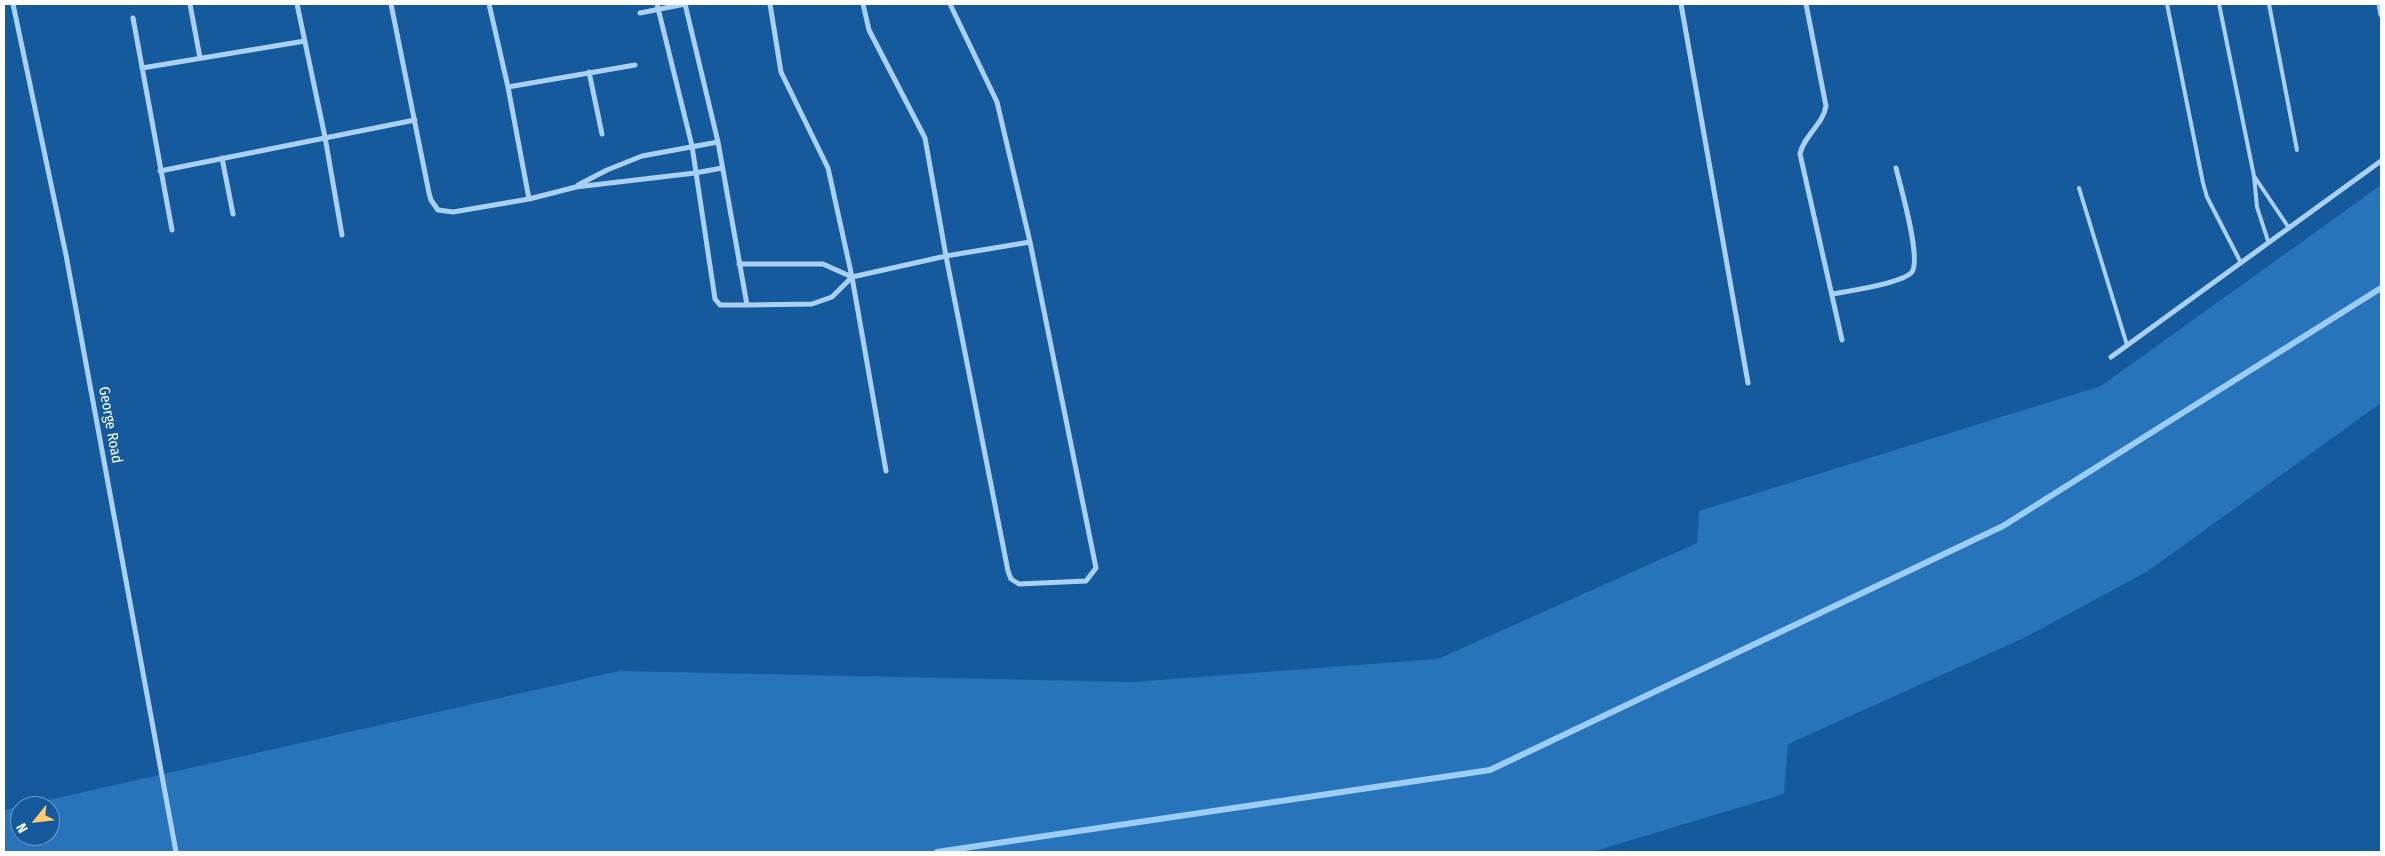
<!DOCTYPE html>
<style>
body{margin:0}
#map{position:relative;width:2385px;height:856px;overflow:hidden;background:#145a9d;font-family:"Fira Sans Condensed",sans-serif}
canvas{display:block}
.frame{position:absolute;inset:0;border:5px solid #fff;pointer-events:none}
.north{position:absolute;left:10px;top:796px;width:50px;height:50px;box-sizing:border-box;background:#145a9d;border:1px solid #729cc4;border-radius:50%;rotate:241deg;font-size:14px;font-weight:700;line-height:20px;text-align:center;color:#fff}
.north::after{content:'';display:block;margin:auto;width:18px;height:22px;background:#ffca6d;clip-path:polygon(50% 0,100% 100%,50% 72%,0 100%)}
</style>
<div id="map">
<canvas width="2385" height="856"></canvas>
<div class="frame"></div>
<div class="north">N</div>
</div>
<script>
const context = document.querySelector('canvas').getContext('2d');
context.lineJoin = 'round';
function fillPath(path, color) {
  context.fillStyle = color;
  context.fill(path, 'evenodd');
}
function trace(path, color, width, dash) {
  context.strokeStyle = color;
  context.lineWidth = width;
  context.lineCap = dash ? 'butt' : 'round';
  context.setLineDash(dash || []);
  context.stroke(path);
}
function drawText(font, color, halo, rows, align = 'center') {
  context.font = font + ' "Fira Sans Condensed",sans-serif';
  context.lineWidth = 4;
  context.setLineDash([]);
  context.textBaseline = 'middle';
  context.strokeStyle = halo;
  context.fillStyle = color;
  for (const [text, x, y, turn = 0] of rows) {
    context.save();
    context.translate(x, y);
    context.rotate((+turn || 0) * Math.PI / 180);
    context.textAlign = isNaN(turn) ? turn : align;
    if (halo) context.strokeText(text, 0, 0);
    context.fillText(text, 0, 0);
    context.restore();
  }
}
fillPath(new Path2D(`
 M2381,185V403L2148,571L2024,638L1788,744L1784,794L1592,852H4V810L20,806V836H50V806H22L619,671L1133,682L1438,659L1697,543L1699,511L2101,386Z`), '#2774bb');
trace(new Path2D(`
 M937,852L1490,770L2003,526L2381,288`), '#9ccdf6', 6);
trace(new Path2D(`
 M2167,4L2203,183L2207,197L2240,261
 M2219,4L2254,176L2289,228
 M2269,4L2297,150
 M2254,176L2257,207L2268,241
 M2079,188L2127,345`), '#aad1f3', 4);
trace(new Path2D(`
 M13,4L66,255L176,852
 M190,4L200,58
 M297,4L325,137L342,235
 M391,4L429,193L431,200L438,210L453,212L529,199L576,187L695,173L722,168
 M489,4L508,87L529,199
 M657,4L692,146L715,299L720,305H747L718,142L685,4
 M770,4L781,72L828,168L852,277L886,471
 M863,4L869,30L925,138L946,256L1008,571L1011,579L1019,584L1086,581L1096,568L1030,242L997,102L950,4
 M1681,4L1748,383
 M1806,4L1826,106C1823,125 1804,135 1800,154L1842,340
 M2379,4L2381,15
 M640,13L685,4
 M133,18L172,230
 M142,68L305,41
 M589,72L602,134
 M508,87L635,65
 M222,158L233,214
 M160,171L415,120
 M578,185L607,170L642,156L718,142
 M739,264H823L852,277L832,297L812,304L747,305
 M852,277L946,256L1030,242
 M1832,294C1849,291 1899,284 1911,273C1923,262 1900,185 1896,168
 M2111,357L2381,161`), '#aad1f3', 5);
drawText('15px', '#fff', '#145a9d', [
 ["George Road",110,425,80]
]);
</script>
